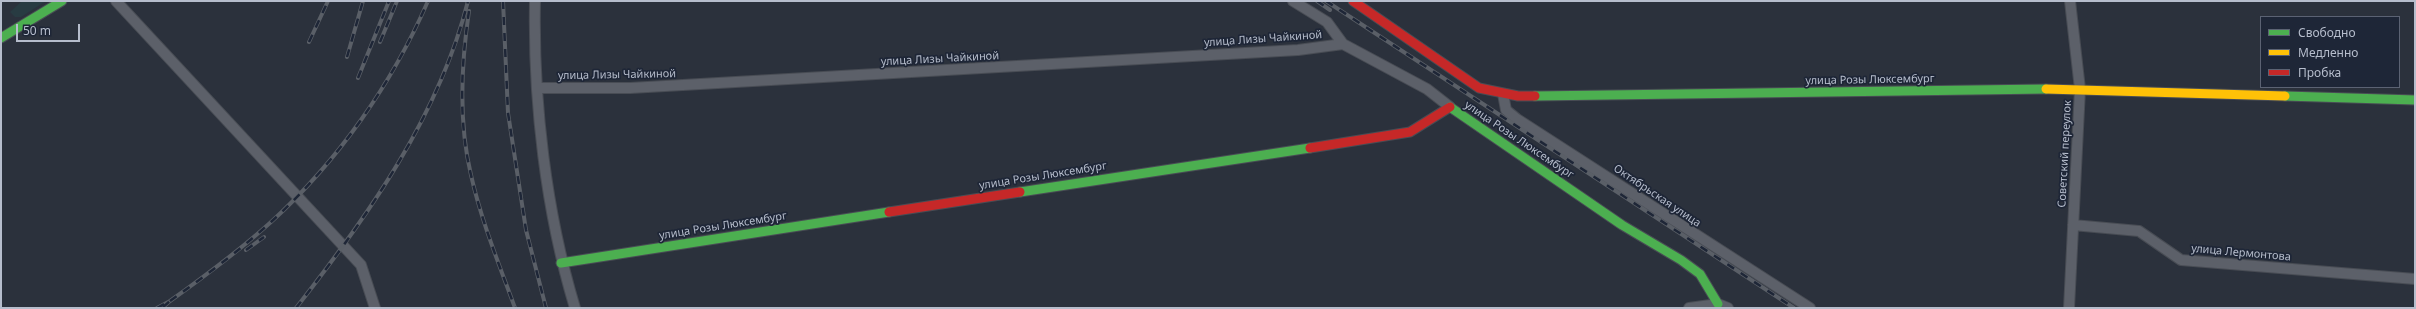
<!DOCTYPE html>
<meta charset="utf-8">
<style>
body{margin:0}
#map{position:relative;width:2416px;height:309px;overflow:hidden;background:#2b313c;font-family:"Noto Sans",sans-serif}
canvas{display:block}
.frame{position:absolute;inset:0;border:2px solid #b6bdcc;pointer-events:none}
.legend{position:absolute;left:2260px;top:16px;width:140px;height:72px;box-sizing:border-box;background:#1e2637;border:1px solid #5b6273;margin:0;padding:5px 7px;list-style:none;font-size:12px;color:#b6bdcc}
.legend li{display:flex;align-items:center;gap:8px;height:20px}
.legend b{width:20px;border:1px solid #5b6273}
.scale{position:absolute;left:16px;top:24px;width:64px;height:18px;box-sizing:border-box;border:2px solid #b6bdcc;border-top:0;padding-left:5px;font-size:12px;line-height:14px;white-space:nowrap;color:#b6bdcc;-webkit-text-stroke:3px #1e2637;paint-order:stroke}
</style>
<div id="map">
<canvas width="2416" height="309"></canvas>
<div class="frame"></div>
<ul class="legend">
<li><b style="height:5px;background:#4caf50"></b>Свободно</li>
<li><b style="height:5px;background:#ffc107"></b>Медленно</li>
<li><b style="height:5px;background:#c62828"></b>Пробка</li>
</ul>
<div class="scale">50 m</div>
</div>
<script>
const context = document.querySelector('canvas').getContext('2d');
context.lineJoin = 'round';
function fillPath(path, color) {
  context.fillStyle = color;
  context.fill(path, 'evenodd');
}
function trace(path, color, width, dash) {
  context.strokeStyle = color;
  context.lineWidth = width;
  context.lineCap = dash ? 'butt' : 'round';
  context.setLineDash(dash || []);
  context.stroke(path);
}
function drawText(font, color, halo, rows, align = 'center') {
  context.font = font + ' "Noto Sans",sans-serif';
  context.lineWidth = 3.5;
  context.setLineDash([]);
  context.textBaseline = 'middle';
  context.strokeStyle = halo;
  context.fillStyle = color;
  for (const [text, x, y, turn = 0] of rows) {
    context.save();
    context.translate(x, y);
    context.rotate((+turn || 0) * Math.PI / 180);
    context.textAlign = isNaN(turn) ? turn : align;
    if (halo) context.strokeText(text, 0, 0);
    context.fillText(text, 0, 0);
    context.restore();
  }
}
fillPath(new Path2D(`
 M22,1H46L21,17H15L10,12Z`), '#283b42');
const street = new Path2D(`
 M116,1L361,265L375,308
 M535,1C533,102 546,212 575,308
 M1293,1L1327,22L1343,44L1427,89L1450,107
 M538,88H630L1298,50L1343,44
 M1503,94L1506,110L1517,119L1810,308
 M2073,225L2139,231L2181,260L2415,279
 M1689,308L1718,304L1728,308
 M2069,308L2080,89L2070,1`);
const fast = new Path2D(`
 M1,38L62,1
 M1535,96L2046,89
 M2285,96L2415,100
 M1450,107L1622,225L1681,260L1700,274L1718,304
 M1020,192L1310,148
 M561,263L889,212`);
const slow = new Path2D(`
 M2046,89L2285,96`);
const jam = new Path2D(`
 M1353,1L1479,88L1518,96H1535
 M1310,148L1410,132L1450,107
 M889,212L1020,192`);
trace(street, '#484c54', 12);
trace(fast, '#484c54', 11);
trace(slow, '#484c54', 11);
trace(jam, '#484c54', 11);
trace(street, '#5c6069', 10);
trace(fast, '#4caf50', 9);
trace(slow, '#ffc107', 9);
trace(jam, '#c62828', 9);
const rail = new Path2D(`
 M503,1L508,113L526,230L546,308
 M1317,1L1330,10
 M1326,1L1794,308
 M469,11C461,65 458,121 471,175C481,220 499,264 515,308
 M309,42L328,1
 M380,42L397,1
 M347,57L363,1
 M358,78L389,1
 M246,250L264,237
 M170,301C205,276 239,251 271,222C338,161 392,84 428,1
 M157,308L170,301L162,308
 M296,308C368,216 439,116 468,1`);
trace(rail, '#5a5f67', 4);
trace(rail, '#1e2637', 2.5, [8]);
drawText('11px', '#b6bdcc', '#1e2637', [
 ["улица Лизы Чайкиной",1263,39,-4],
 ["улица Лизы Чайкиной",940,59,-3],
 ["улица Лизы Чайкиной",617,75,-1],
 ["улица Розы Люксембург",1870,80,-1],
 ["улица Розы Люксембург",1519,140,34],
 ["Советский переулок",2065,154,-87],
 ["улица Розы Люксембург",1043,176,-9],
 ["Октябрьская улица",1657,196,34],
 ["улица Розы Люксембург",723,226,-9],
 ["улица Лермонтова",2241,253,5]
]);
</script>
